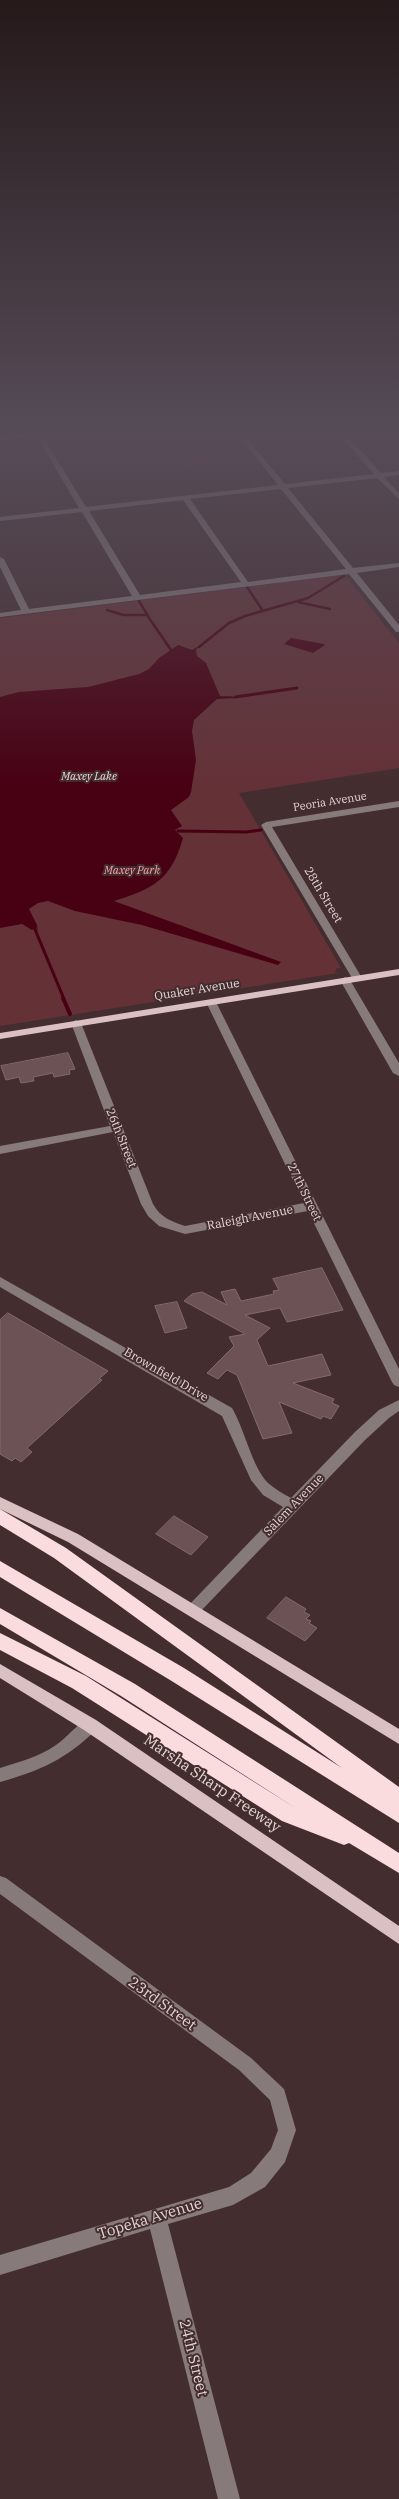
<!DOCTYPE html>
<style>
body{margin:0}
canvas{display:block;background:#442d2f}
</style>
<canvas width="399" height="2499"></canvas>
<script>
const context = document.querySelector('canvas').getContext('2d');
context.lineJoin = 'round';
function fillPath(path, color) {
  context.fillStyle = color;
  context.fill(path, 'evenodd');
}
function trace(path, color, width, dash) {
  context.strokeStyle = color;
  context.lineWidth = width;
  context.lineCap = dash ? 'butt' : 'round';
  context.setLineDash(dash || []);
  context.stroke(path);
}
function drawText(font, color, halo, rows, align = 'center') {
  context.font = font + ' "IBM Plex Serif",serif';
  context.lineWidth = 4;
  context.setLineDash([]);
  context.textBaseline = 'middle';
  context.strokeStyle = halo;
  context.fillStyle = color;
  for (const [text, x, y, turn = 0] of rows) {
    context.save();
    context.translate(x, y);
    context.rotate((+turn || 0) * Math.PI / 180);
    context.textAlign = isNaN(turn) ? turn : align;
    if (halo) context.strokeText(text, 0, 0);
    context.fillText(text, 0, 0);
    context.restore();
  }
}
fillPath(new Path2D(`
 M208,450L218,462L185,466L177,454Z
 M335,576L348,579L399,643V768L239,793L341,968H337L335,972L338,973L0,1026V618Z`), '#643137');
fillPath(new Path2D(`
 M291,638L324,644L325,645L313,653L284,644Z
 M178,645L192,650L199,646L196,650L197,656L206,663L220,696C225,697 231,695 236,698L217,699L194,720L192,731L196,760L191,792L189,797L171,810L182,826L175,830L183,838C171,880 153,889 114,901L281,962L278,965L142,925L75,911L48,901L38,903L29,909L37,925L38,932L36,927L32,930L22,924L0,928V697L19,692L88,687L139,674L149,669L159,658Z`), '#480013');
trace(new Path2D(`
 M247,587L263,611
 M139,601L148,616
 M298,602L330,609
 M107,610L123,615H147L171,650
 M199,647L229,623L245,616L308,598L344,576`), '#480013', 2.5);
trace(new Path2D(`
 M235,697L297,688
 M178,831L246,832L261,830
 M34,927L64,999`), '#480013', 3);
trace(new Path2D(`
 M63,998L70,1014`), '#480013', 4);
const building = new Path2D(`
 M68,1053L75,1069L69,1070L70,1074L54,1077L53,1073L33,1077L34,1081L21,1083L19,1077L6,1080L1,1066Z
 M322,1268L343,1310L287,1322L280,1308L245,1315L270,1328L257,1340L268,1366L322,1354L331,1375L293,1383L334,1399L332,1403L339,1406L331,1419L323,1416L321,1419L279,1402L292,1433L263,1439L237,1375L227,1370L218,1379L207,1373L234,1346L229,1337L245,1334L184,1301L192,1294L202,1292L227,1305L221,1292L235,1289L241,1301L274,1294L273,1291L279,1290L273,1279Z
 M177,1302L187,1328L165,1333L155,1306Z
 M8,1313L108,1371L99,1379L102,1380L27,1448L32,1452L21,1462L15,1458L12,1461L0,1454V1320Z
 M174,1516L208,1537L191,1555L156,1534Z
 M286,1597L306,1609L304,1612L310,1615L306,1619L311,1621L309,1623L317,1628L305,1641L267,1618Z`);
fillPath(building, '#6c5254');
trace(building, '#83696b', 1);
fillPath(new Path2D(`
 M11,435H34L0,440V436Z
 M36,435H42L86,507L278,485L238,435H244L285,484L374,474L339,435H346L381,473L399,471V475L384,477L399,493V499L377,478L288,488L353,568L399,563V567L357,573L399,625V632H396L349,574L0,617V613L21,610L0,567V557L4,559L29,609L132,596L82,512L0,521V517L79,508ZM281,489L346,569L248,582L190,499ZM183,500L241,582L140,595L89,511Z
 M399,801V807L272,827L362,978L357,981L352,978L261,825L266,822Z
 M345,977L350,980L399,1063V1076L393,1073L340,980Z
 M211,999L216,1002L399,1369V1387L394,1385L392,1382L308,1211L185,1234L159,1226L148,1216L141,1204L113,1132L0,1154V1146L110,1126L71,1023L76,1020L81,1023L153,1204C161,1218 171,1221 185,1226L304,1203L206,1002Z
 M0,1277L232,1408C245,1430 252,1467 268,1483C275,1489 283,1494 291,1498L355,1432L379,1410L399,1400V1411L389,1418L365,1440L198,1614L193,1616L188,1614L186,1610L188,1606L283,1507L263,1495L251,1480L222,1416L0,1287Z
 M90,1718L96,1720L98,1725L96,1730C66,1759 40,1771 0,1782V1768C19,1762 39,1757 56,1745C67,1738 77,1723 90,1718Z
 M0,1876L6,1878L251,2058L284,2089L296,2130L285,2162L265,2187L233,2205L168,2224L240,2499H218L150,2229L0,2275V2255L229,2187L251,2173L271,2149L278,2130L270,2100L239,2070L0,1894Z`), '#877a7b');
fillPath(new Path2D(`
 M399,969V975L0,1039V1033Z
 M0,1497L78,1534L399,1729V1744L68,1542L0,1509Z
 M0,1664L96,1720L399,1926V1944L84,1730L0,1678Z`), '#dac0c2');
fillPath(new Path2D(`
 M0,1509L66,1548L399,1787V1823L170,1680L0,1577V1561L184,1668L342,1768L54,1558L0,1525Z
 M0,1608L135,1684L399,1853V1873L349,1843L344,1845L282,1821L72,1688L0,1650V1633L86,1676L297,1809L121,1696L0,1624Z`), '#fbdcde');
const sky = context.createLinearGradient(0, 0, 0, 785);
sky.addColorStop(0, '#25191a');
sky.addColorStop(0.55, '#564c58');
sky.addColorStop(1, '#564c5800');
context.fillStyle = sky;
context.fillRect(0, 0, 399, 785);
drawText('italic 11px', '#efd8d9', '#442d2f', [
 ["Maxey Lake",89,777]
]);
drawText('11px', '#e4d5d5', '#442d2f', [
 ["Peoria Avenue",330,802,-9]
]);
drawText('italic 11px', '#fca3ab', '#442d2f', [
 ["Maxey Park",132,871]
]);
drawText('12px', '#e4d5d5', '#442d2f', [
 ["28th Street",323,895,59],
 ["Quaker Avenue",197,990,-9],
 ["26th Street",121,1138,68],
 ["27th Street",304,1192,64],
 ["Raleigh Avenue",250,1218,-11],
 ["Brownfield Drive",166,1375,30],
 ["Salem Avenue",294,1505,-46]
]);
drawText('15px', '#e4d5d5', '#442d2f', [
 ["Marsha Sharp Freeway",212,1784,34],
 ["23rd Street",162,2004,36],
 ["Topeka Avenue",150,2219,-17],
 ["24th Street",193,2358,76]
]);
</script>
